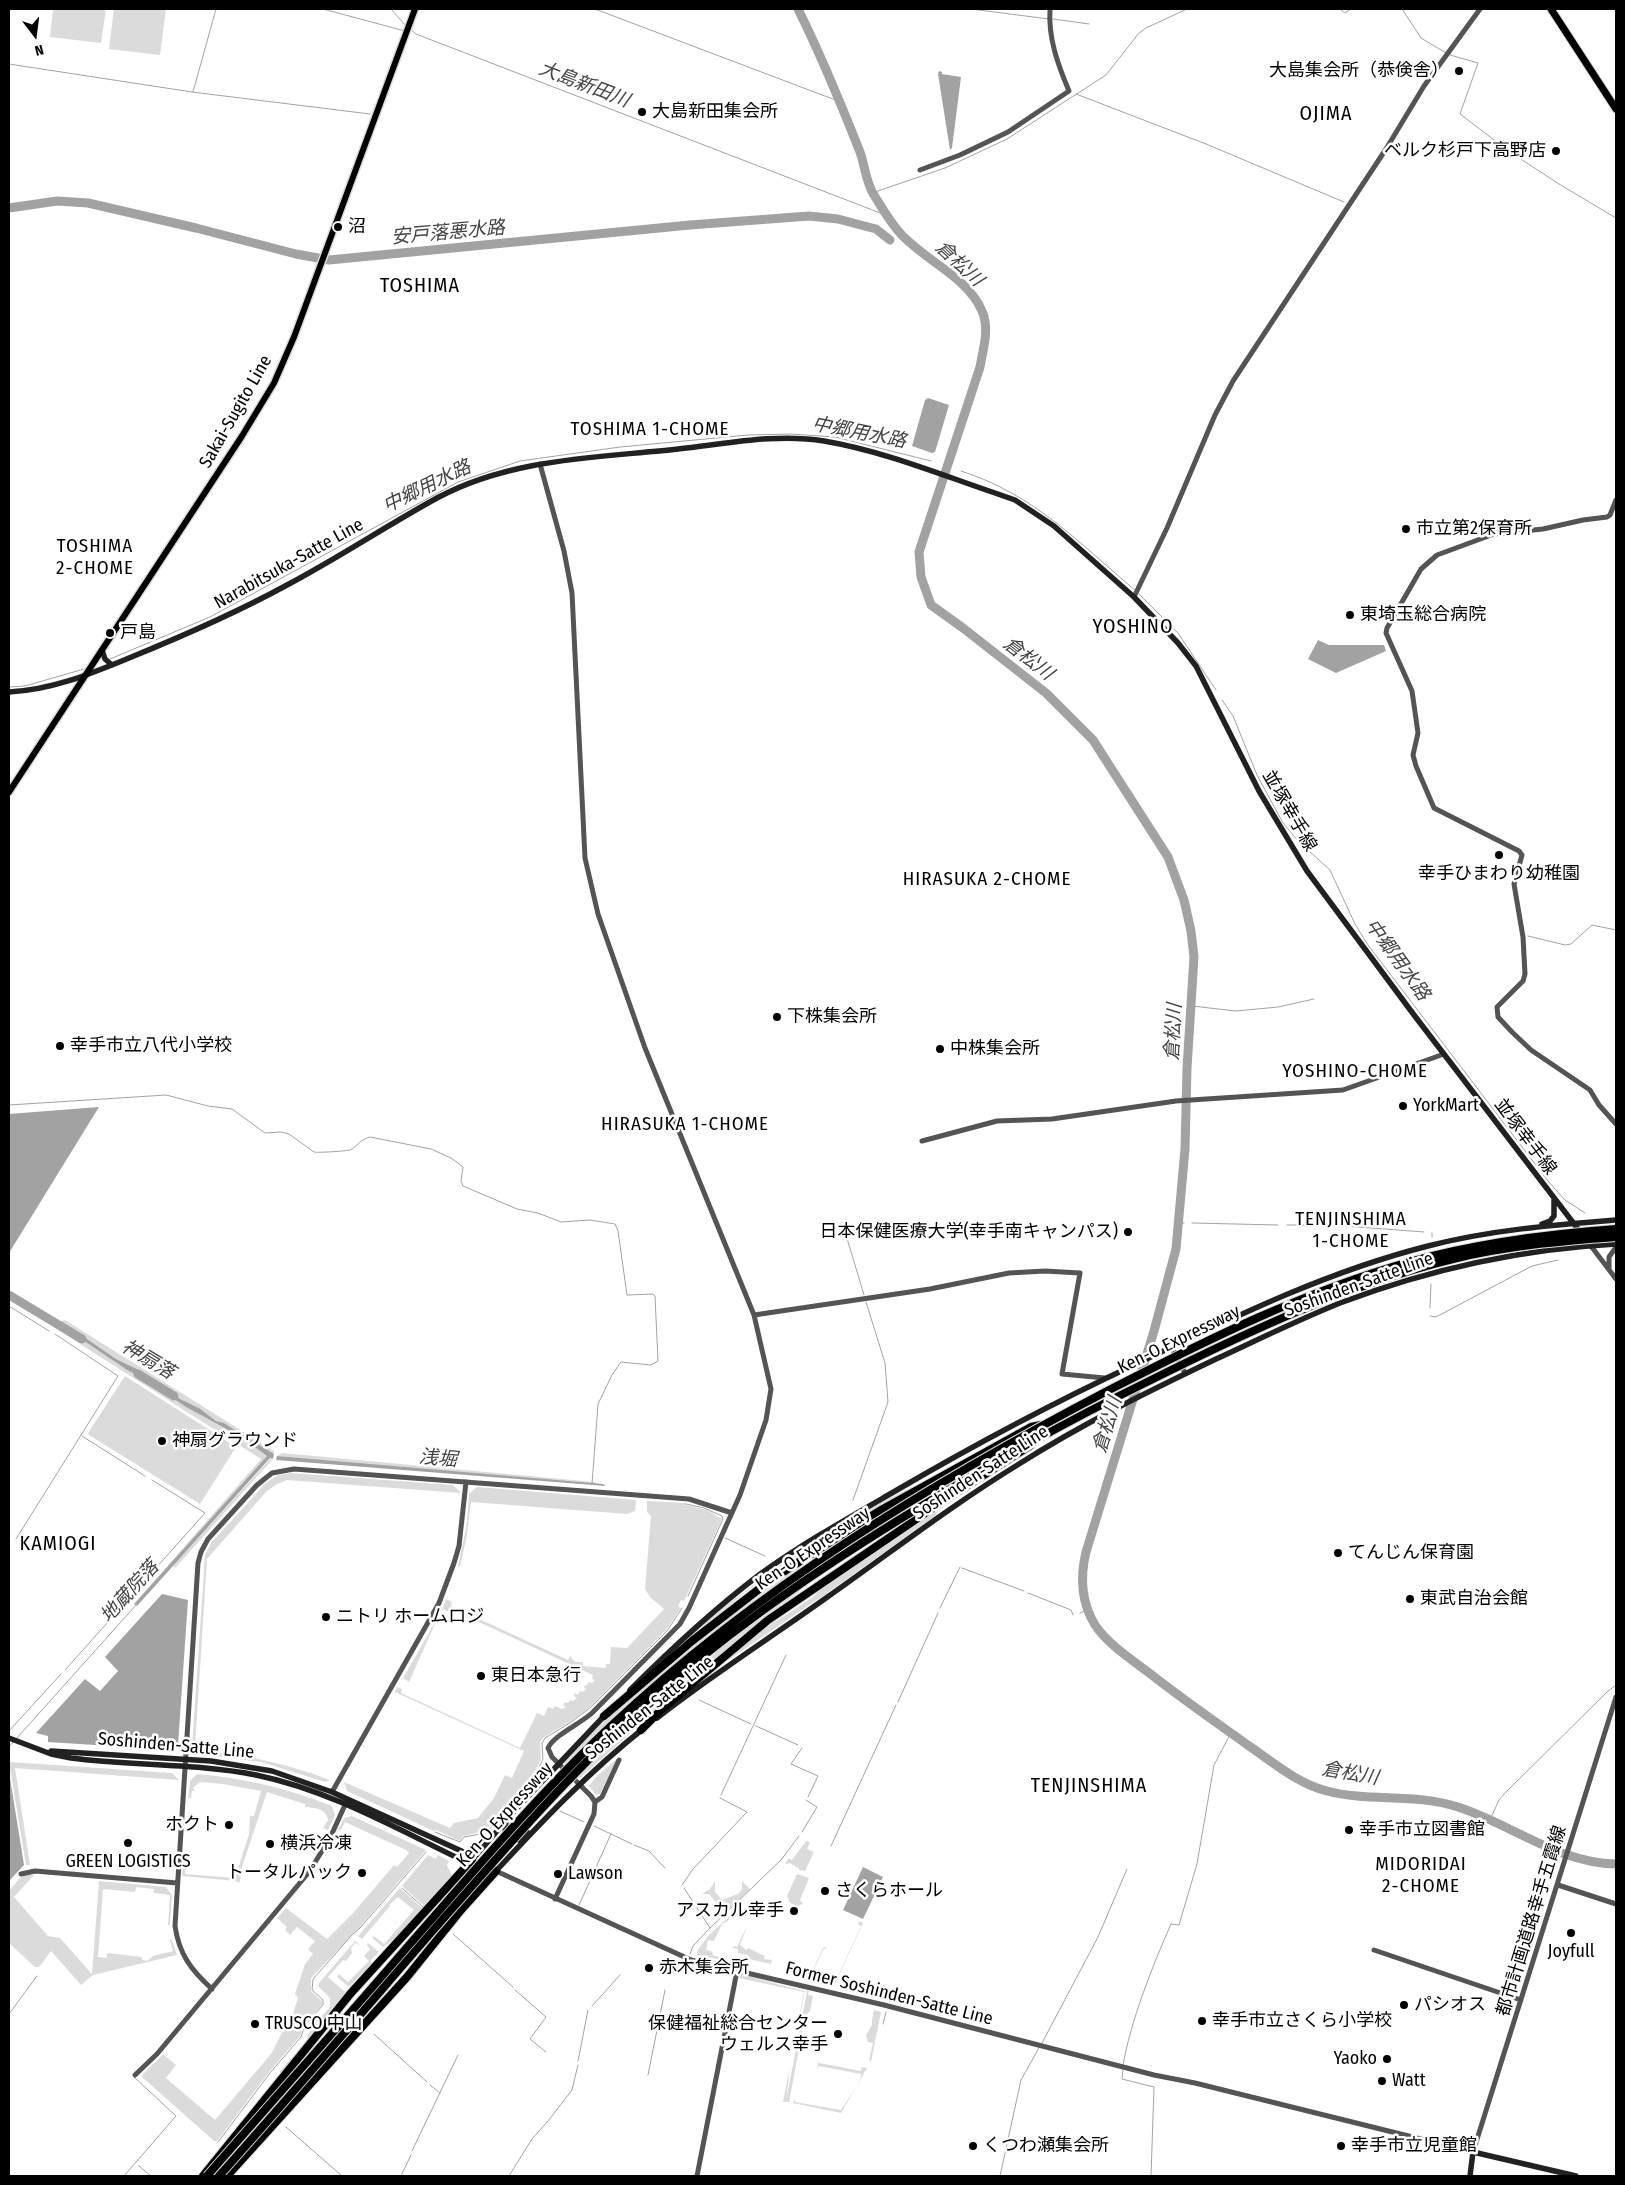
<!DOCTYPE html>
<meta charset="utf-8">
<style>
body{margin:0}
#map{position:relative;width:1625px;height:2185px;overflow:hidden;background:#fff;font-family:"Fira Sans Condensed",sans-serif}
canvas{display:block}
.frame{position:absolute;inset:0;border:10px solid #000;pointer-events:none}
.north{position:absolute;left:10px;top:10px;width:50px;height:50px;-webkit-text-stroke:4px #fff;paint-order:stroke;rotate:165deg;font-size:14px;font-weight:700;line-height:20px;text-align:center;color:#000}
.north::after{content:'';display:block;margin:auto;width:18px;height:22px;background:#000;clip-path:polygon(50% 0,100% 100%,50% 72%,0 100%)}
</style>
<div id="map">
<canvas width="1625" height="2185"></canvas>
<div class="frame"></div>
<div class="north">N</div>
</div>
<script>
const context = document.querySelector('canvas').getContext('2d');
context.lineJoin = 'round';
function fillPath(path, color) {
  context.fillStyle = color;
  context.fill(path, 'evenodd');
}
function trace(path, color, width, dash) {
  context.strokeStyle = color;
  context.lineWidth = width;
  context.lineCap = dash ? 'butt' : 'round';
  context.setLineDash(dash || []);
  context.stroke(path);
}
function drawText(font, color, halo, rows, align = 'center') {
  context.font = font + ' "Fira Sans Condensed","Noto Sans JP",sans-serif';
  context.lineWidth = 5;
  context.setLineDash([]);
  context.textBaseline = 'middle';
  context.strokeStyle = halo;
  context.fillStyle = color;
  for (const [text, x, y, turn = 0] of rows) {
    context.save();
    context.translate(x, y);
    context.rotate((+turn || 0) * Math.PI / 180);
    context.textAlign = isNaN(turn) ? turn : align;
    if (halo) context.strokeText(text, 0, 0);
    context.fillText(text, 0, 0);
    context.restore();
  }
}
fillPath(new Path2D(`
 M53,9H106L101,43L50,37Z
 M114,9H166L160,55L109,49Z
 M65,1320L274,1451V1454L224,1423L216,1421L197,1407L176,1397L167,1387L139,1370L116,1359L61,1321Z
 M59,1324L127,1370L163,1388L171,1397L186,1407L241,1437L267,1456L134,1604L261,1459L58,1330L57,1328Z
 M125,1376L236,1447L200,1504L89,1435L88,1433Z
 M282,1453L594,1482L606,1486L277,1456Z
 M271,1458L272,1460L175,1568L173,1566Z
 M291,1473L453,1485L461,1493L287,1480L277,1484L266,1492L207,1559L195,1747L200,1751C245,1754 288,1764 330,1780L325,1782L261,1762L199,1754L192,1747L205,1555L211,1543L266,1483L278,1475Z
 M914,1486L790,1561H788L743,1594L688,1640L687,1639L724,1607L780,1565L870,1508Z
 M477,1487L636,1500L635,1511L627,1514L471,1502L467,1535L460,1567L458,1566L467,1523L469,1494Z
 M647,1501L686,1503V1505L707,1510L722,1519L684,1601L681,1600L678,1606L681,1608L666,1630L589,1708L570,1722L544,1737L540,1742L541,1759L532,1779L485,1831L463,1836L460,1841L436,1830L434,1831L347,1791L344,1782L450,1828L454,1823L478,1818L494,1798L505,1775L512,1778L524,1751L395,1692L397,1687L402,1689L401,1693L520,1748L537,1713L544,1716L548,1707L553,1709L555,1706L562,1709L566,1707L563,1705L565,1702L568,1703L570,1700L573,1701L577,1698L574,1696L575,1693L578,1695L580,1691L583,1692L586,1689L584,1688L585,1685H587L589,1682L592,1683L595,1680L592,1679L593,1675L451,1609L449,1612L442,1609L446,1599L452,1602L451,1606L568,1660L570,1656L575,1662H583V1666L606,1668V1664H610L611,1647L627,1648L664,1609L650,1597L645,1589L651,1516L647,1512Z
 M936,1510L937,1514L935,1516L836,1587L718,1667L754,1635L789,1613L814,1596L830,1580Z
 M797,1568L799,1570C715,1628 636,1693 564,1765V1762C580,1746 595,1729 612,1713C667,1658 734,1613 797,1568Z
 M806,1585L807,1586C727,1644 655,1713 580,1778L577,1777L623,1731L670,1689L678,1682L681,1685L697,1671L695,1668L701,1663L703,1665L721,1647Z
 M438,1617L409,1682L403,1678Z
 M618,1758L600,1794L596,1795L589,1786L596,1777Z
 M9,1762L172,1773L179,1780L15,1768L30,1865H26Z
 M197,1774C244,1778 287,1788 332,1806L335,1815L328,1830L323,1828L328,1820C326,1808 315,1808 305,1807V1804L267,1792L239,1876L241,1877L239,1883L236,1881L182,1876L184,1857L187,1858L185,1874L235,1878L249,1834L250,1816H254L261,1791L223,1784L200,1782L193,1788L195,1791H192L191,1798H188L190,1781Z
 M352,1816L426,1850L359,1928L311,1978V1991L322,2001V2005L304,2024L300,2036L269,2072L217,2141H214L142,2077L143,2074L163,2054L176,2065L166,2078L215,2120L271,2054L286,2025L290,2023L298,1998L295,1994L305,1964L313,1954L308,1949L315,1941L297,1927L290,1935L285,1930L287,1927L277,1918L286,1908L327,1939L355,1911L394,1865L397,1867L409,1853L406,1850L345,1822L341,1830H338L344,1818Z
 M806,1841L810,1842L807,1849L814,1852L805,1871L799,1870V1868L789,1863L787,1864L785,1863L789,1858L792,1860Z
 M428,1855L436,1859L438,1855L449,1861L447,1865L452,1876L424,1906L402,1886Z
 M27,1874L34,1875L14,1897L48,1936L60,1938L92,1974L99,1881L166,1887L172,1895L170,1925H168L170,1895L154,1893V1889L136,1887L135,1892L103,1889L98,1957L107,1958V1953L142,1957V1960L147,1961L153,1956L173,1951L170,1940H172L177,1955L93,1975L81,1985L51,1951L39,1967H35L9,1943V1891L20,1878Z
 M797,1874L809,1878L800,1900L803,1904L797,1906L790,1903L787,1896Z
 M715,1881V1892L722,1900L738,1894L742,1889V1881L750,1889L725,1913L709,1894H702L710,1889Z
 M400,1888L423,1909L399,1936L383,1947L372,1938L374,1936L384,1944L414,1910L398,1897L389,1905L390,1906L362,1939L358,1936Z
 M731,1915L728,1921L722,1924L714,1941L708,1940L706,1950L713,1952L712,1955L723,1958L724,1954L722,1960L698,1955L697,1951L709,1935Z
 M859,1921L863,1923L834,1986L810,1980V1976L823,1948L825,1947L828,1949L824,1948L813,1971L817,1973L816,1977L832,1981L833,1977L837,1978L861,1926L858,1924Z
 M748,1924L740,1945L746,1950L748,1948L765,1956L764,1959L772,1960L771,1964L749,1959L748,1955L738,1953V1949L733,1948L734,1946L737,1947Z
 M355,1941L360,1945L355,1943L351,1948L352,1953L346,1961L343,1960L328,1977L345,1992V1994L281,2074L280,2071L306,2041L311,2028L330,2007V1998L318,1986L319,1983Z
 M368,1943L379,1952L371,1960L372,1963L349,1987L337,1977L339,1974L348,1982L369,1961L364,1956L370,1949L367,1946Z
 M740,1974L809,1991L808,1995L813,1996L810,2011L805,2016L789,2102H783L790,2067L786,2101L807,1992L806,1990L741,1975L805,1991L794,2045L804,1992L739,1978Z
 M874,2010L881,2012L871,2062L869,2060L873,2043L868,2042L866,2035L872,2025V2019Z
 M819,2059V2063L861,2071L862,2067L867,2068L841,2113L793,2103L794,2098L795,2102L841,2110L860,2081L861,2074L819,2066L817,2069Z`), '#dbdbdb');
fillPath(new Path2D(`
 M939,71L942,72V74L961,77L952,148L950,150L938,74Z
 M928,398L949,405L935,452L932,453L912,446L925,400Z
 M1318,640L1329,645H1384L1386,651L1336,673L1308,659Z
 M99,1107L9,1253V1114Z
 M61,1321L116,1359L139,1370L167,1388L176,1397L199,1408L216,1421L224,1423L274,1454L273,1459L270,1458L137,1606L134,1604L267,1456L241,1437L186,1407L171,1397L163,1388L127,1370L59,1324Z
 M277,1456L603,1484L606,1486L276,1460Z
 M162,1594L188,1600L178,1745L172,1750L48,1742V1736L36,1733L85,1679L100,1691L118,1671L105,1657Z
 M10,1778L24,1865L9,1881V1780Z
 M863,1867L883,1877L863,1919L843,1910Z`), '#a2a2a2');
trace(new Path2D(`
 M323,9L405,31
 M391,9L405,25
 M595,9L838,101
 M971,9L1049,19
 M1340,9L1345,13L1351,9
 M1402,9L1421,38L1446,53
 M1053,19L1089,24
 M410,29L416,34L888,216
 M1450,55L1478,63L1460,114L1510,152L1559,184L1616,218
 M9,64L192,92L370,114
 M193,92L216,9
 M1076,94L1206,144L1344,202
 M872,193L945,168L1007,139L1106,75L1139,33L1146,28L1187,9
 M961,471C1034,494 1079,543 1136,591
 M1139,594L1178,633L1216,690
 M110,659L210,617L458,482L520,461L620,447L748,435L791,434L835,437L931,461
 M9,687L25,686L84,669
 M1222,700L1233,716L1257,775L1283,823L1299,842L1330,870L1355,924L1368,945L1548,1181L1565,1200L1585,1213
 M1528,936L1565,945L1571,944L1592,925L1616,930
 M1192,1006L1236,1011L1278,1007L1314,999
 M9,1105L166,1095L208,1106L232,1109L265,1133L281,1132L289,1134L314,1152C318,1153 346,1151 350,1150C358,1146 359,1140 370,1137L431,1149L451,1158L463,1167L461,1181L463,1186L517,1209L538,1213L561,1222L590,1220L615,1224L618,1231L627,1295L653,1294L655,1296L658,1361L651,1365L621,1362L612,1375L598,1404L592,1484
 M1178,1223H1184
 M1192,1223L1278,1225
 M843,1225L864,1295
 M1287,1225H1335
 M1344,1226L1424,1232
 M1432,1237V1233
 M9,1306L49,1331
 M1430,1308L1431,1284
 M1430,1316L1436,1317L1532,1266L1558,1260
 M82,1436L145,1476
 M853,1500L888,1402L885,1363L866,1302
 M686,1504L704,1508L722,1516L723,1519L688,1596
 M725,1538L765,1556
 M16,1539L118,1376L55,1334
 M962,1568L1024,1591
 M1028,1593L1071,1610L1073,1615
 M130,1597L205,1513L152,1480
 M940,1608L960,1567
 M1080,1613L1087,1610
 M65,1670L125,1603
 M699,1700L751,1724
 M898,1702L938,1613
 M756,1726L798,1745
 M9,1731L61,1674
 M16,1739L137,1604
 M9,1747L13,1742
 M802,1748L791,1764L818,1776L808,1797
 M721,1795L786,1655
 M560,1811L584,1822
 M1490,1820L1499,1800L1505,1793L1607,1692L1616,1685
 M594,1826L632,1844
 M435,1832L460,1842L464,1837L486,1833L533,1780L543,1759L542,1743L545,1738L570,1723L590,1708L667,1631L682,1608
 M802,1832L817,1807L806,1800
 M634,1845L649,1851L665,1868
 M831,1846L896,1705
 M682,1885L693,1869L747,1812L720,1798
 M402,1888L423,1907
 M684,1888L710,1928L693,1946L690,1954
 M579,1905L611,1834
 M710,1928L781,1860L799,1836
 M453,1934L513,1987
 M717,1972L721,1973
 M728,1975H730
 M515,1990L546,2017L530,2039L546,2052
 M592,2006L620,1975
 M9,2014L37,1976
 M883,2024L886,2012
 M374,2034L427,2082
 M1042,2043L1098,1937L1127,1869
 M578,2061L588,2010
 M1123,2066C1130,2022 1153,1965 1171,1924L1179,1925L1197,1864L1214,1765L1231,1733
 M1123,2070L1122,2079L1154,2087L1151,2176
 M648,2075L665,1990
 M430,2085L440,2093
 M286,2127L342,2176
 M218,2142L270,2073L301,2037L305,2025L323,2005V2000L312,1990L313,1979L352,1935L360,1928L426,1852
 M412,2151L458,2055
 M139,2166L151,2176
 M124,2176L176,2116L135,2078
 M401,2176L411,2155
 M509,2176L532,2139L548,2121L572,2090L578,2065
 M1000,2176L1021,2080L1040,2046`), '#a2a2a2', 1);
trace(new Path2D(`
 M798,9C821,55 841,104 860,152C865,166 866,183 874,195C882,208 890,222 900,233C925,261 967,276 982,311C990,329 983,349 980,367L919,552L921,577L931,605L963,628L1046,693L1093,740L1168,857L1184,900L1191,931L1194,957L1187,1068L1185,1149L1176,1249L1154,1331L1086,1552C1080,1577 1081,1602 1095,1625C1110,1647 1136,1662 1157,1679C1188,1703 1220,1725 1252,1748C1275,1764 1299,1784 1327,1791C1369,1802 1415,1793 1458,1807C1511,1824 1558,1863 1616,1864
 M9,208L57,201L88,203L196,228L296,254L329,260L690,225L809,216L838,219L876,229L890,240
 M9,1295L82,1339
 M138,1374L174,1396`), '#a2a2a2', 9);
const primary = new Path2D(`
 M9,792L242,436L274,383L294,337L415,9`);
const trunk = new Path2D(`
 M1551,9L1616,109`);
const motorway = new Path2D(`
 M604,1716L692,1641L772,1579L881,1510L1031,1427L1041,1425
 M641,1730L661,1710L768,1620L946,1499L1031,1445
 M203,2176L351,1993L472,1860
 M227,2176L407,1977L461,1910L496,1871`);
trace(primary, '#dbdbdb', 9);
trace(trunk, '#dbdbdb', 9);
trace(motorway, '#dbdbdb', 10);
trace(new Path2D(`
 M920,170L960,155L1008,132L1069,91C1058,65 1048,38 1050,9
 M540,464L564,551L572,593L585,858L598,914L645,1048L754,1315L771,1389L766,1420L740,1495L689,1608L680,1624L592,1713C580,1724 554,1735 548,1748L552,1757L591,1796L595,1802L594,1814L555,1899
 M1616,500L1610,515L1607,517L1583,520L1543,529L1494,534L1437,555L1421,569L1387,628L1386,633L1412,691L1418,733L1413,755L1416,766L1434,808L1519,851L1522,855L1514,884L1523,937L1525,974L1523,981L1497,1007L1498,1017L1512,1032L1531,1050L1590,1090L1599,1105L1616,1124
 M1134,597L1167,528L1215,415L1233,381L1386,149L1424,86L1480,9
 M922,1141L997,1121L1052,1119L1176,1101L1343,1090L1444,1054
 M1591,1246L1616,1279
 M1609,1269V1257L1616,1247
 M754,1315L930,1289L1009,1273L1045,1271L1080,1273L1062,1374L1105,1378
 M1171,1346L1185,1373
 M332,1792L439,1603L454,1563L459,1546L466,1482
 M595,1802L602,1797L619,1760
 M496,1871L691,1960L884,2005L1154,2075L1195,2083L1473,2152L1616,1697
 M21,1874L35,1871L177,1883
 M1558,1885L1616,1904
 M1374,1950L1521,2000
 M212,1989C191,1970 179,1954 175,1926L198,1563L201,1552L208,1539L257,1485L272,1473L294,1469L689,1499L732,1513
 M135,2075L157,2054L309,1872L330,1838L345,1805
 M697,2176L737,1971`), '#545454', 5);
trace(new Path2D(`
 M102,650L105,659L112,665
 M9,692C52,690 90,674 129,658C183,636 236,613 287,585C338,558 386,526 437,498C511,458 596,458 678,449C725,444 776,433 824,441C883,451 939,474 995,493L1015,500L1054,526L1134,597L1178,643L1196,666L1259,791L1307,871L1414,1015L1591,1246
 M1542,1224L1550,1221L1554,1216V1200
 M630,1690C671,1649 713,1610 759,1575C803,1543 850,1517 897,1490C974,1445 1053,1403 1134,1365C1230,1319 1325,1272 1428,1246C1490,1230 1553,1225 1616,1220
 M657,1718C712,1675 770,1638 826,1598C890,1553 952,1505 1019,1464C1082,1424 1149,1391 1216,1359C1257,1340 1298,1320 1340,1303C1430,1269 1521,1249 1616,1244
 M9,1738L51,1754L71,1758C132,1766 195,1763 256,1775C329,1790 395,1828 462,1860H472
 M51,1751L211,1761L272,1771L332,1792L468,1854L472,1860
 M506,1821L505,1833L511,1840H518L528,1833
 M472,1860L517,1808L606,1714
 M494,1871H496C543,1820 590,1771 644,1728
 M1470,2176L1473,2152L1576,2176`), '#212121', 5.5);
trace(primary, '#000', 6);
trace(trunk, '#000', 7);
trace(motorway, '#000', 8);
const motorwayBridge = new Path2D(`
 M207,2176C274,2099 342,2023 409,1945C474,1871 539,1794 611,1726C758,1587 933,1482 1111,1389C1207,1340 1305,1291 1409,1262C1477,1243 1546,1234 1616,1229
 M219,2176C292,2094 364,2010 436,1927C501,1853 566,1778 638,1712C717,1639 805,1578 897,1521C978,1471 1061,1424 1147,1382C1245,1333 1346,1285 1453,1259C1507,1246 1561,1241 1616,1237`);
trace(motorwayBridge, '#dbdbdb', 10, []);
trace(motorwayBridge, '#000', 8);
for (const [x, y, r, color] of [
 [1459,71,5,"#000"],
 [642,112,5,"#000"],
 [1556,151,5,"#000"],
 [338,227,5,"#000"],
 [1406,529,5,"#000"],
 [1350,615,5,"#000"],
 [110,633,5,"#000"],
 [1499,855,5,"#000"],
 [777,1017,5,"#000"],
 [60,1046,5,"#000"],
 [940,1049,5,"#000"],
 [1403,1106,5,"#000"],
 [1128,1232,5,"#000"],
 [162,1441,5,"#000"],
 [1338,1553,5,"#000"],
 [1410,1599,5,"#000"],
 [326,1617,5,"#000"],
 [481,1676,5,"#000"],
 [229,1825,5,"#000"],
 [1349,1830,5,"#000"],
 [128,1843,5,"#000"],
 [270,1844,5,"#000"],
 [362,1873,5,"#000"],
 [558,1874,5,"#000"],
 [825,1891,5,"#000"],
 [794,1911,5,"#000"],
 [1571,1933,5,"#000"],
 [649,1968,5,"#000"],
 [1404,2005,5,"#000"],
 [1202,2021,5,"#000"],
 [255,2024,5,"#000"],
 [838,2034,5,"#000"],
 [1387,2059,5,"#000"],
 [1382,2081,5,"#000"],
 [973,2146,5,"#000"],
 [1341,2146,5,"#000"]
]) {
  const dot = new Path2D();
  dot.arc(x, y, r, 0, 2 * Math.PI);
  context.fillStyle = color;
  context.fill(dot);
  trace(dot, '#fff', 2);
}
drawText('18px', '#000', '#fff', [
 ["大島集会所（恭倹舎）",1449,71,"right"],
 ["大島新田集会所",652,112],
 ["ベルク杉戸下高野店",1546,151,"right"],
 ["沼",348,227],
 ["市立第2保育所",1416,529],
 ["東埼玉総合病院",1360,615],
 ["戸島",120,633],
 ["幸手ひまわり幼稚園",1499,874,"center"],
 ["下株集会所",787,1017],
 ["幸手市立八代小学校",70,1046],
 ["中株集会所",950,1049],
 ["YorkMart",1413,1106],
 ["日本保健医療大学(幸手南キャンパス)",1118,1232,"right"],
 ["神扇グラウンド",172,1441],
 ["てんじん保育園",1348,1553],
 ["東武自治会館",1420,1599],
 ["ニトリ ホームロジ",336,1617],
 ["東日本急行",491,1676],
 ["ホクト",219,1825,"right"],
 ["幸手市立図書館",1359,1830],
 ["横浜冷凍",280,1844],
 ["GREEN LOGISTICS",128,1862,"center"],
 ["トータルパック",352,1873,"right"],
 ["Lawson",568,1874],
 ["さくらホール",835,1891],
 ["アスカル幸手",784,1911,"right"],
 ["Joyfull",1571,1952,"center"],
 ["赤木集会所",659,1968],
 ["パシオス",1414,2005],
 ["幸手市立さくら小学校",1212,2021],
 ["TRUSCO 中山",265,2024],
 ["保健福祉総合センター",828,2024,"right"],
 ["ウェルス幸手",828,2045,"right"],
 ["Yaoko",1377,2059,"right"],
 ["Watt",1392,2081],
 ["くつわ瀬集会所",983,2146],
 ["幸手市立児童館",1351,2146]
], 'left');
drawText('18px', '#000', '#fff', [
 ["Sakai-Sugito Line",236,412,-60],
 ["Narabitsuka-Satte Line",289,564,-29],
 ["並塚幸手線",1289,811,60],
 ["並塚幸手線",1525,1137,53],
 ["Soshinden-Satte Line",1359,1285,-20],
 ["Ken-O Expressway",1179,1340,-26],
 ["Soshinden-Satte Line",981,1473,-33],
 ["Ken-O Expressway",813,1549,-34],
 ["Soshinden-Satte Line",650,1708,-38],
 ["Soshinden-Satte Line",176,1746,5],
 ["Ken-O Expressway",505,1815,-48],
 ["都市計画道路幸手五霞線",1532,1921,-73],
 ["Former Soshinden-Satte Line",889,1994,14]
]);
drawText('italic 19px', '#434343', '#fff', [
 ["大島新田川",584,85,21],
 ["安戸落悪水路",448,233,-5],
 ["倉松川",959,264,43],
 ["中郷用水路",859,433,11],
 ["中郷用水路",427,487,-26],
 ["倉松川",1028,659,38],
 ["中郷用水路",1397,960,54],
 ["倉松川",1174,1032,-87],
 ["神扇落",148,1360,31],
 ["倉松川",1108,1425,-73],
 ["浅堀",438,1459,5],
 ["地蔵院落",130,1592,-48],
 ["倉松川",1350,1774,10]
]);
context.letterSpacing = '1px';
drawText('19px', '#000', '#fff', [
 ["TOSHIMA 1-CHOME",650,430],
 ["TOSHIMA",95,547],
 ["2-CHOME",95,569],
 ["HIRASUKA 2-CHOME",987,880],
 ["YOSHINO-CHOME",1355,1072],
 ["HIRASUKA 1-CHOME",685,1125],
 ["TENJINSHIMA",1351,1220],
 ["1-CHOME",1351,1242],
 ["MIDORIDAI",1421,1865],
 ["2-CHOME",1421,1887]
]);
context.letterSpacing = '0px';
context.letterSpacing = '1px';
drawText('20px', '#000', '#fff', [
 ["OJIMA",1326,114],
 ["TOSHIMA",420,286],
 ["YOSHINO",1133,627],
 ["KAMIOGI",58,1544],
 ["TENJINSHIMA",1089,1786]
]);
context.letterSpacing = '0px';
</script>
